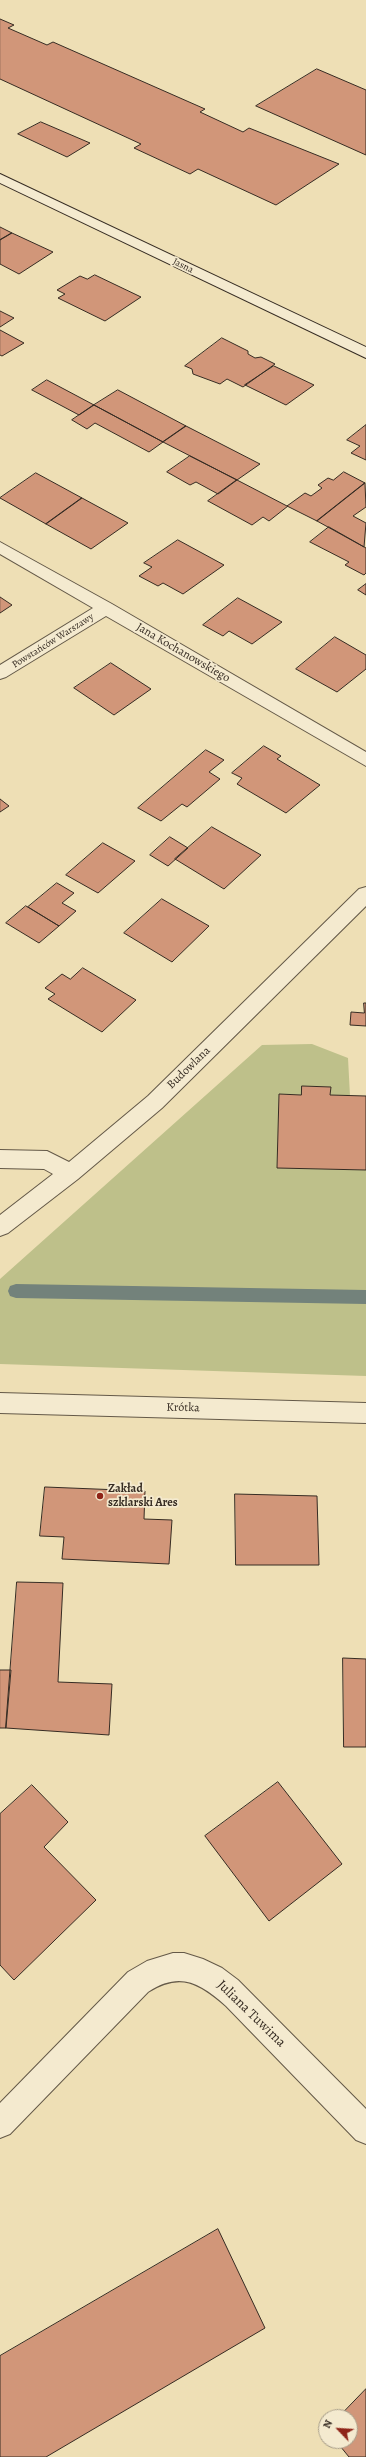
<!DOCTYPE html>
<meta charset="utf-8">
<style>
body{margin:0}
#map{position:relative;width:366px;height:2457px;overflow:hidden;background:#eedfb5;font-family:Alegreya,serif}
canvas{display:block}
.north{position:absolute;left:318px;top:2409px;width:40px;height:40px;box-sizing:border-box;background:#f4eacf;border:1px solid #a89e8a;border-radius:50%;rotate:295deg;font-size:11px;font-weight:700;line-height:16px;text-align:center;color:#362c23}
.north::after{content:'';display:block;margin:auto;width:14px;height:18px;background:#8f2418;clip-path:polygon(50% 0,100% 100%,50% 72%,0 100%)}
</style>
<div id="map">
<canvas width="366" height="2457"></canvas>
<div class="north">N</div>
</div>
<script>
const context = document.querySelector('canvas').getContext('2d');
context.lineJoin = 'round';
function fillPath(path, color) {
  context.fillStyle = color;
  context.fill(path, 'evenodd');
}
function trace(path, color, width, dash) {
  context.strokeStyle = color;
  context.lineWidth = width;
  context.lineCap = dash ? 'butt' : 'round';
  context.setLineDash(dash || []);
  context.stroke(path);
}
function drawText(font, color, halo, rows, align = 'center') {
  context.font = font + ' Alegreya,serif';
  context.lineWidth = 3.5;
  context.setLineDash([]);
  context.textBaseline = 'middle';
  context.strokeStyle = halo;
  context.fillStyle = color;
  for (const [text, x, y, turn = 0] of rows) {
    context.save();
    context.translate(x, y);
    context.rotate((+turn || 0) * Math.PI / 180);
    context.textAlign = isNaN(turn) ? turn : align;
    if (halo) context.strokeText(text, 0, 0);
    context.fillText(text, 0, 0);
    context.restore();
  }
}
fillPath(new Path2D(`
 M312,1044L348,1058L350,1096L330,1095V1087L302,1086L301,1095L279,1094L277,1167L366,1170V1376L0,1364V1279L262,1045Z`), '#bec08a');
fillPath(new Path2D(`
 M16,1284L366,1290V1304L16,1298L10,1296L8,1291L10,1286Z`), '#73827b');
const building = new Path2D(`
 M0,19L14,25L8,28L47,45L53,42L205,109L200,112L243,132L249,128L339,164L276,205L198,169L190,174L134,148L141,144L0,79Z
 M317,69L366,90V155L256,106Z
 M41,122L90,143L67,157L18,134Z
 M0,227L12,233L0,240Z
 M12,233L53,252L19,274L0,264V240Z
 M95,275L141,297L105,321L58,298L65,294L57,290L80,276L87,279Z
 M0,311L14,318L0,327Z
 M0,330L24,343L2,356L0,355Z
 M222,338L248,351V354L255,358L261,357L275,364L243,387L227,379L220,384L193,374L192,369L185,366Z
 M274,366L314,385L286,405L245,385Z
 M47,380L94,405L79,415L32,390Z
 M118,390L186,426L163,442L94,405Z
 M94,405L163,442L149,452L95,423L87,429L72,420Z
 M366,425V460L351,453L360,446L347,440Z
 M186,426L260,464L237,480L163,442Z
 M190,456L237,480L218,494L196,482L190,485L167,472Z
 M344,472L365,483L317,521L287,506L305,493L311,496L322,488L318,485L328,478L333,480Z
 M36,473L82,498L46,524L0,498Z
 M237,480L287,506H288L269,521L263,517L252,525L208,501Z
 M365,483L366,507L353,516L366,523L364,547L317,521Z
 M82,498L128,523L91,549L46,524Z
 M329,527L366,548V573L364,575L345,565L349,562L310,542Z
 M178,540L224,565L183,594L163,583L158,586L139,576L152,567L144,563Z
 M366,584V595L358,590Z
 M0,597L12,605L0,613Z
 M238,598L282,622L252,644L229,631L223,636L203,625Z
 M335,637L366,655V669L337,692L296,669Z
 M111,663L151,689L114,715L74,688Z
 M264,746L281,756L277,759L320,785L286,813L237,784L242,778L232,773Z
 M206,750L224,760L209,772L220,779L187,807L182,804L161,821L138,808Z
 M0,799L9,806L0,812Z
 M212,827L261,855L224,889L175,859Z
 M170,837L188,848L168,866L150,855Z
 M103,843L135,861L98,893L66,875Z
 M57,883L74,893L62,903L76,911L59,926L28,907Z
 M162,899L209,926L172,962L124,933Z
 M26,906L59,926L39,943L6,923Z
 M83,968L136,1000L102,1032L48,999L55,994L45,988L62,974L70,979Z
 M364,1003H366V1026L350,1025L351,1012L364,1013Z
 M302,1086L331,1087L330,1095L366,1096V1170L277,1168L279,1094L301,1095Z
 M45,1487L145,1491L144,1519L172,1520L169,1564L62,1559L64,1537L40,1536Z
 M235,1494L317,1496L319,1565H236Z
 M17,1582L63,1583L58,1682L112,1684L109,1735L6,1728Z
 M343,1658L366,1659V1747H344Z
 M0,1670H11L6,1728H0Z
 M278,1782L342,1864L269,1921L205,1836Z
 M32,1785L68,1822L44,1847L96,1900L14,1980L0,1965V1814Z
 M218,2229L265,2328L46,2457H0V2356Z
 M366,2389V2457H349L336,2441H350V2417H339Z`);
fillPath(building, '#d19679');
trace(building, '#362c23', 1);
const street = new Path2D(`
 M0,542L112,604L366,752V766L106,616L6,677L0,679V665L93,608L0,554Z
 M366,887V906L162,1108L78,1179L8,1233L0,1236V1215L53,1174L44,1169L0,1168V1150L47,1151L69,1162L148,1096L359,889Z
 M0,1393L366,1403V1423L0,1413Z
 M173,1953H184L203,1959L222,1968L238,1980L366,2109V2144L356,2140L226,2006C200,1983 180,1971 148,1992L10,2134L0,2138V2103L128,1972L147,1961Z`);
const secondary = new Path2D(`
 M0,174L366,347V358L0,183Z`);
trace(street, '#645948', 2);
trace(secondary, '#362c23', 2);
fillPath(street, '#f4eacf');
fillPath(secondary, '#f4eacf');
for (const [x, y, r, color] of [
 [100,1496,4,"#8f2418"]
]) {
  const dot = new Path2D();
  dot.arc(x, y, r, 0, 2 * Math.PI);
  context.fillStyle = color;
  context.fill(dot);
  trace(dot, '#f4eacf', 1.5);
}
drawText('10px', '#362c23', '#f4eacf', [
 ["Jasna",183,266,26],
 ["Powstańców Warszawy",53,641,-32]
]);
drawText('12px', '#362c23', '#f4eacf', [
 ["Jana Kochanowskiego",183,653,30],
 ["Budowlana",189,1068,-44],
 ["Krótka",183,1408,1]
]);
drawText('bold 12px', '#362c23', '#f4eacf', [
 ["Zakład",108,1489],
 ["szklarski Ares",108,1503]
], 'left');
drawText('14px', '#362c23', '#f4eacf', [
 ["Juliana Tuwima",251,2014,44]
]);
</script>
